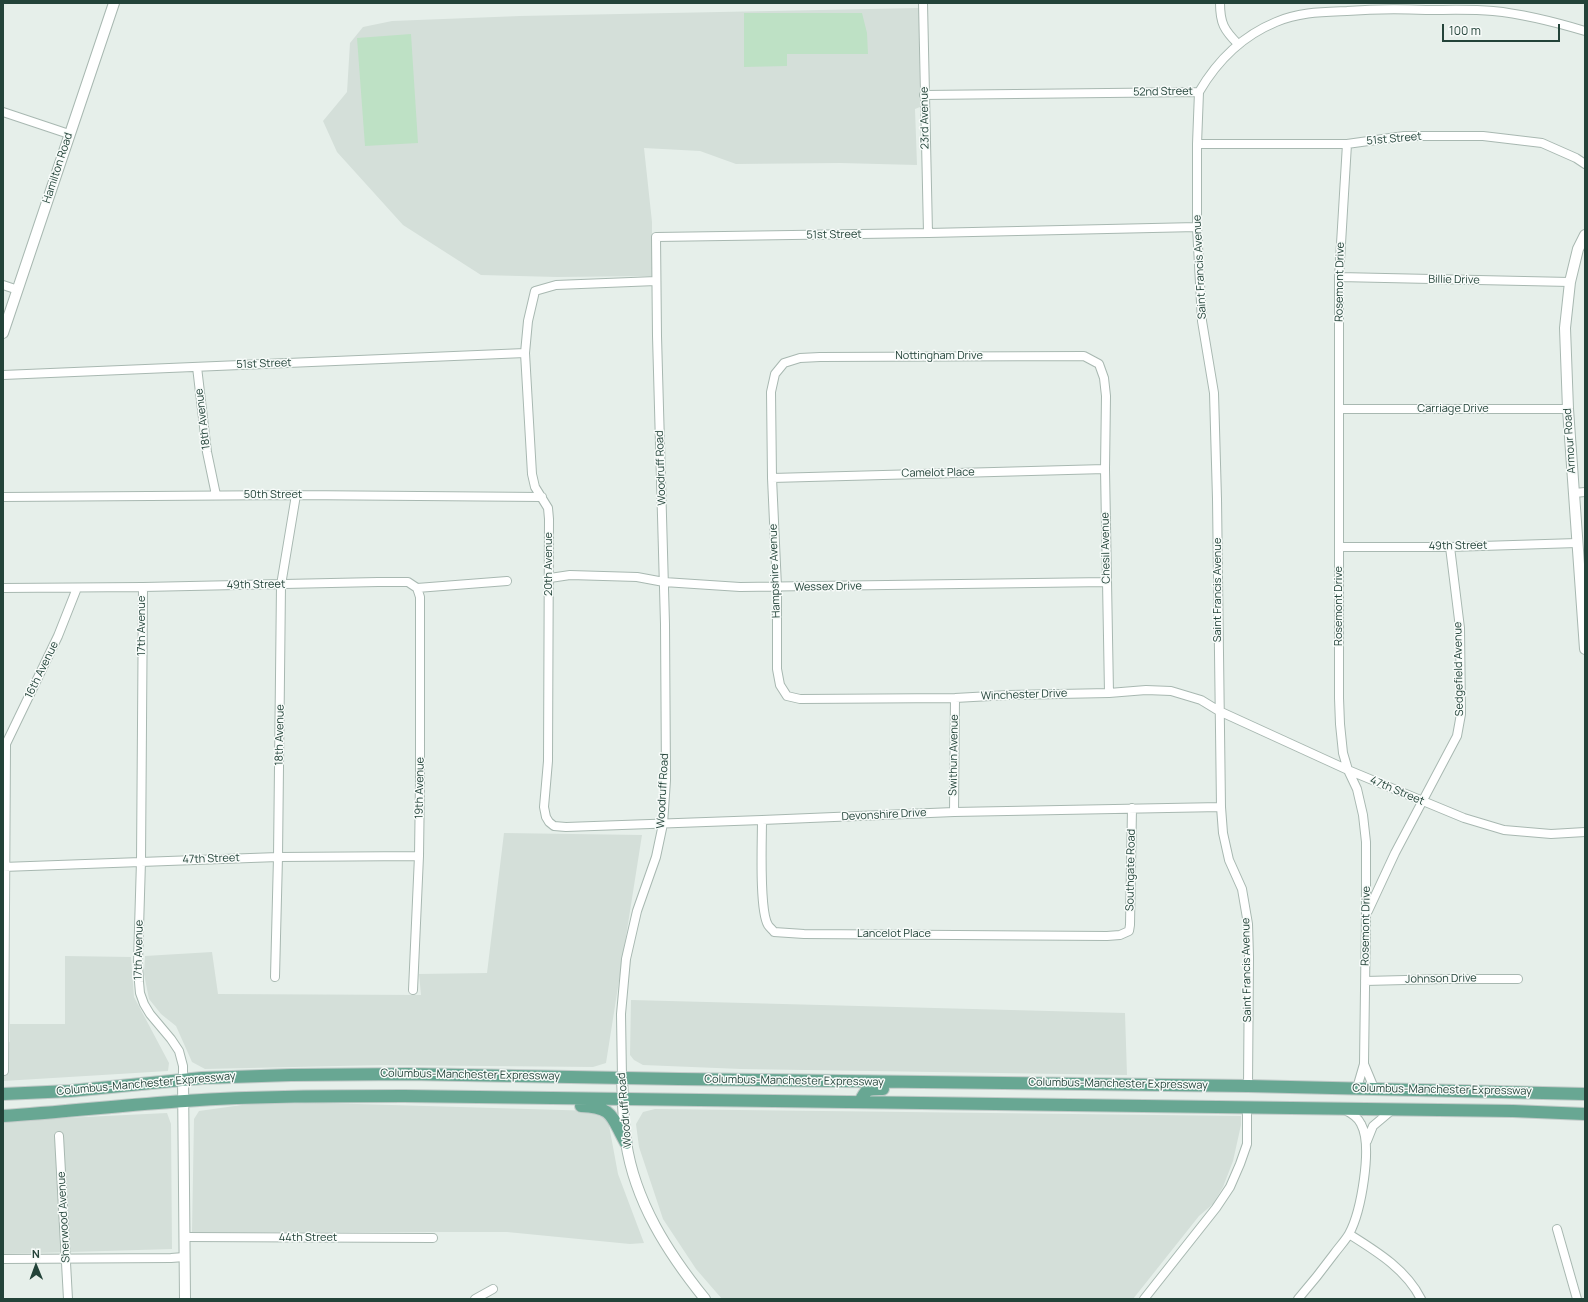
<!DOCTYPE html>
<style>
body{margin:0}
#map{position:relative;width:1588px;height:1302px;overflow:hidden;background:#e6efea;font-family:Manrope,sans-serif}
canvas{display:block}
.frame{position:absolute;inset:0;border:4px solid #234339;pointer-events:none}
.north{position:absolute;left:16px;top:1246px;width:40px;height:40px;-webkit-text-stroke:3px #f7fbf9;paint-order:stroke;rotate:359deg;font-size:11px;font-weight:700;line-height:16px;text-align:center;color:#234339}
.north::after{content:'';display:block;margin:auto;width:14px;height:18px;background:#234339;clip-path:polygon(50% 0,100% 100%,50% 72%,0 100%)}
.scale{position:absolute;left:1442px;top:24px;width:118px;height:18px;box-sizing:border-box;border:2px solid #234339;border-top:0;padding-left:5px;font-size:12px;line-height:14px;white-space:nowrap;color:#234339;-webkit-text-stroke:3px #f7fbf9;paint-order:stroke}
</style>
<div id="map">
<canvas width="1588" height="1302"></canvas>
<div class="frame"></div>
<div class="north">N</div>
<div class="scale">100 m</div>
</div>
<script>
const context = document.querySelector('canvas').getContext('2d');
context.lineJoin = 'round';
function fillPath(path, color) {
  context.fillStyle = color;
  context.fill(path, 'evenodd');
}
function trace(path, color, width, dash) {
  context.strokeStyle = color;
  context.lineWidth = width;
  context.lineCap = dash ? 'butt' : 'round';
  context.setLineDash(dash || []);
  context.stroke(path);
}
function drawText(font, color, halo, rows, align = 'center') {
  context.font = font + ' Manrope,sans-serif';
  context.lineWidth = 3;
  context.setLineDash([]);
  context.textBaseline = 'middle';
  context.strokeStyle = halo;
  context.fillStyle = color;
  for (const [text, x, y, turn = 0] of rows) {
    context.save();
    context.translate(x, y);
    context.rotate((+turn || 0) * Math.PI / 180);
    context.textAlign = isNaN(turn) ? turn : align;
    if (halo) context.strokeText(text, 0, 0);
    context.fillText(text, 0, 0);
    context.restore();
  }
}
fillPath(new Path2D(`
 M919,8L920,107L915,109L917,165L840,163L736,164L700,151L644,148L652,222V276L557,277L481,275L403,225L337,152L323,121L347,92L350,43L363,27L392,21L520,16Z
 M504,833L642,835L606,1063L593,1067L382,1065L205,1069L192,1062L176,1026L161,1014L149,999L144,974L145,956L212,952L218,994L421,995L419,974L487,973Z
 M65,956L131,957L134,997L169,1063L168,1071L3,1081V1042H10V1024H65Z
 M631,1000L1125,1013L1127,1075L741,1069L643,1065L634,1060L630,1055Z
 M323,1103L596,1111L608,1120L618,1174L644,1243L630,1244L507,1232H192L194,1119L199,1111L249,1104Z
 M655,1109L1241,1116V1125L1233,1161L1223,1187L1213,1204L1199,1216L1133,1299H722L696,1269L663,1219L639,1147L636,1124L643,1112Z
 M167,1113L171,1124L172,1249L3,1254V1121Z`), '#d4dfd9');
fillPath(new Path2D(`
 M744,13H862L867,33L868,54H787V66L744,67Z
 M411,34L418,143L365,146L357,38Z`), '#bee1c5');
const minor = new Path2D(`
 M923,3L928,233
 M1220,3C1220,23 1224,30 1238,44
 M1199,92L1197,144V227L1202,321L1214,393L1217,499L1221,807L1223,833L1229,860L1242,889L1248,924L1249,957L1248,1086
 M924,95L1199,92C1217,61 1242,36 1276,22C1299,12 1323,12 1347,11C1374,9 1400,9 1426,10C1448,10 1471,9 1493,11C1524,14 1555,22 1585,31
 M3,112L69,134
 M1197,144H1347L1404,136H1483L1542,143L1576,158L1585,164
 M1347,144L1339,277V698L1340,724L1343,753L1348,770L1357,789L1363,815L1366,842V914L1364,1064L1357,1088
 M1339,277L1570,282
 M656,281L556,285L535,291L528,321L525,353L532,474L535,487L548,508L549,519L548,761L544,807L546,817L549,822L554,826L566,827L762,820L954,812L1221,807
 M3,285L18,290
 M197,367L207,452L216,495
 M3,375L525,353
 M1339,409H1568
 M772,478L1105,469
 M1574,493L1585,492
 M3,497L296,495L542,497
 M1339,547H1450L1577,543
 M550,578L570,575L637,577L664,582L740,587L1107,582
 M143,587L141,861L138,962L139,982L140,993L144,1004L150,1014L171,1039L179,1051L183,1066V1079
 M3,588L143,587L378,582H408L417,588L507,581
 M1109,693L1105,469L1106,396L1104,378L1099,364L1084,356L820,357L800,358L784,363L775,374L771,392L772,478L777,587V669L780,685L787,696L800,699L955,698L1009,695L1109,693L1146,690L1171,691L1201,700L1219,711L1348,770L1464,818L1504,830L1551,834L1585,832
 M4,748L58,636L77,588
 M954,812L955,698
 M762,820C762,841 759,910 768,925C770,928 773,930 774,932L804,934L1107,936L1120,935L1129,931L1130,925L1132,808
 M3,867L278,857L419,856
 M1368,911L1395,853L1457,736L1461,714L1460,628L1450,547
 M275,977L278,857L281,585L296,495
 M1365,981L1446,979H1518
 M413,990L419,856L420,782V597L417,588
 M1364,1064L1374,1088
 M4,1071L6,745
 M622,1078L621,1014L626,959L637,911L656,857L663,824L666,780L665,624L657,336L656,237L928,233L1197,227
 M59,1136L68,1299
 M1367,1141L1373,1126L1392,1110
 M1557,1229L1577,1299
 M1349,1234C1376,1251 1406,1269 1421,1299
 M184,1237L433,1238
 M3,1259L171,1258L184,1257
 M475,1299L493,1289
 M1144,1299L1216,1208L1230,1187L1240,1164L1247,1144V1107
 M1298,1299C1311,1284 1323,1269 1334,1254C1339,1247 1345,1241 1349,1234C1361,1212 1373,1146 1361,1124C1358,1117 1351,1113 1345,1110`);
const tertiary = new Path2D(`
 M1585,235L1578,249L1570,282L1565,328L1568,409L1585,649
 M3,333L114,3
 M622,1078C623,1099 623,1121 626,1142C635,1202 668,1253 705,1299
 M183,1079L185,1299`);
const primary = new Path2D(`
 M3,1094L70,1091L202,1078L291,1075L408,1074L679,1079L1248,1086L1585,1094
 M860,1102C866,1088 868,1089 883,1089
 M581,1106C614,1107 611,1117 626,1143
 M3,1116C64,1112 124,1105 185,1101C258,1096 331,1096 404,1096L1513,1111L1585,1114`);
trace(minor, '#a8b8b1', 10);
trace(tertiary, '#a8b8b1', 12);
trace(primary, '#c1cac8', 14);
trace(minor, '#fff', 8);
trace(tertiary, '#fff', 10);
trace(primary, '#68a793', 12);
drawText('11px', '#234339', '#f7fbf9', [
 ["52nd Street",1163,92,-1],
 ["23rd Avenue",925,118,-91],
 ["51st Street",1394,139,-5],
 ["Hamilton Road",58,168,-72],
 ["51st Street",834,235,-1],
 ["Saint Francis Avenue",1200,267,-93],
 ["Billie Drive",1454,280,1],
 ["Rosemont Drive",1340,282,-89],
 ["Nottingham Drive",939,356],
 ["51st Street",264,364,-2],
 ["Carriage Drive",1453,409],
 ["18th Avenue",203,419,-97],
 ["Armour Road",1570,441,-94],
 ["Woodruff Road",661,468,-92],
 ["Camelot Place",938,473,-1],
 ["50th Street",273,495],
 ["49th Street",1458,546,-1],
 ["Chesil Avenue",1106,548,-91],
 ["20th Avenue",549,564,-90],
 ["Hampshire Avenue",775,571,-92],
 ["49th Street",256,585,-1],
 ["Wessex Drive",828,587,-1],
 ["Saint Francis Avenue",1218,590,-90],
 ["Rosemont Drive",1339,606,-90],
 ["17th Avenue",142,626,-90],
 ["Sedgefield Avenue",1459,669,-91],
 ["16th Avenue",42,670,-64],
 ["Winchester Drive",1024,695,-2],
 ["18th Avenue",280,735,-89],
 ["Swithun Avenue",954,755,-89],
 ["19th Avenue",420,788,-89],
 ["Woodruff Road",663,791,-87],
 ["47th Street",1397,791,23],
 ["Devonshire Drive",884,815,-3],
 ["47th Street",211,859,-2],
 ["Southgate Road",1131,870,-89],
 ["Rosemont Drive",1366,926,-89],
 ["Lancelot Place",894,934],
 ["17th Avenue",139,950,-89],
 ["Saint Francis Avenue",1247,970,-91],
 ["Johnson Drive",1441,979,-1],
 ["Columbus-Manchester Expressway",470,1075,1],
 ["Columbus-Manchester Expressway",794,1081,1],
 ["Columbus-Manchester Expressway",146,1084,-5],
 ["Columbus-Manchester Expressway",1118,1084,1],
 ["Columbus-Manchester Expressway",1442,1090,1],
 ["Woodruff Road",625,1110,-95],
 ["Sherwood Avenue",64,1217,-93],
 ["44th Street",308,1238]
]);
</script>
